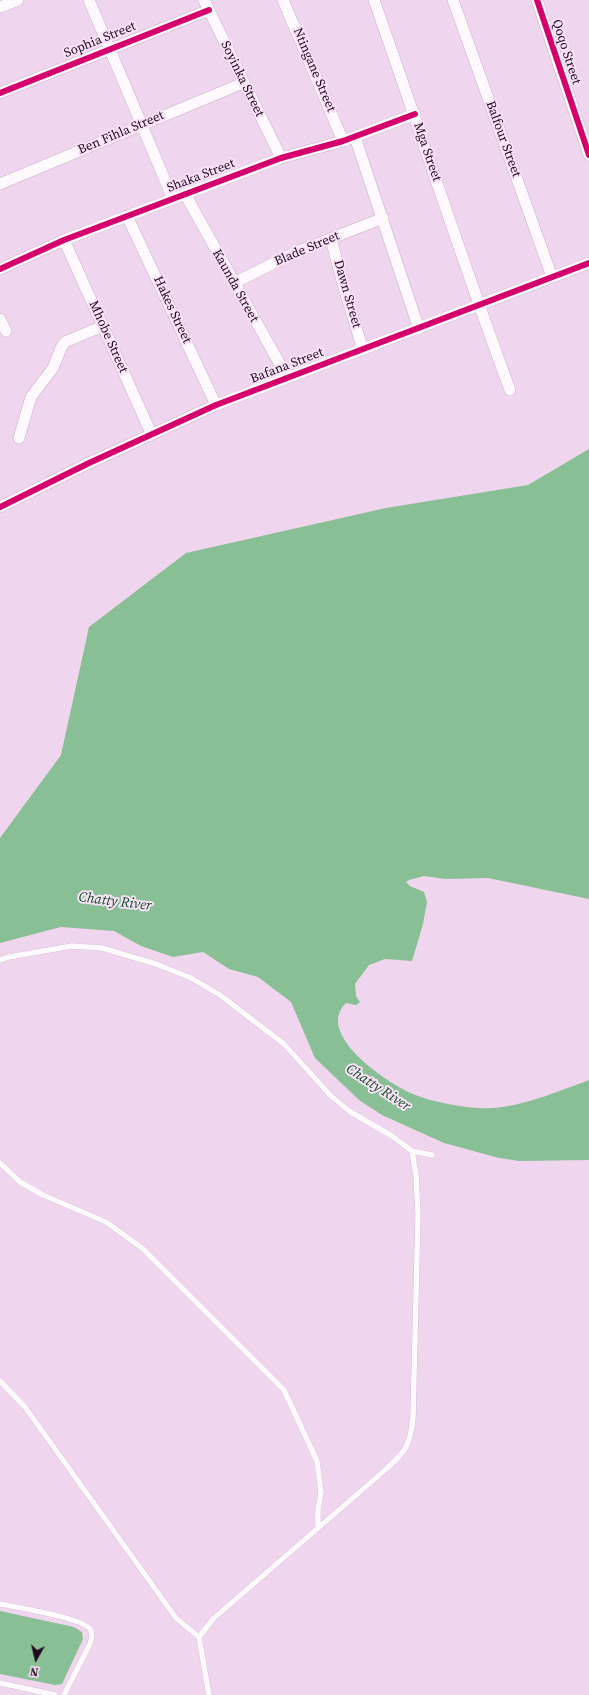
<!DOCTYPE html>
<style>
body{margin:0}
#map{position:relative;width:589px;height:1695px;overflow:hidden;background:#f0d5ee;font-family:"Source Serif 4",serif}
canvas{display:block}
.north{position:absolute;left:16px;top:1639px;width:40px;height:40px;-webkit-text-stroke:3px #f9e1f7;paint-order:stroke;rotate:188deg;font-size:11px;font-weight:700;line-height:16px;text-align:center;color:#1f0a1e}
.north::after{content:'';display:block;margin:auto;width:14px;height:18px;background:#1f0a1e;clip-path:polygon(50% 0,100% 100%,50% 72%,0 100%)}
</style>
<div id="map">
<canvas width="589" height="1695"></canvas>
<div class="north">N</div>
</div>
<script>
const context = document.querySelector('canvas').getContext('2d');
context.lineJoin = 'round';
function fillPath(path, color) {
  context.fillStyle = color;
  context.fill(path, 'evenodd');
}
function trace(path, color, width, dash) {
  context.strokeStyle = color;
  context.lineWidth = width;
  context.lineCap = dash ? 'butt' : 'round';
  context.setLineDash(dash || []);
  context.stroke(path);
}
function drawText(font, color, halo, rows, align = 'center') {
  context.font = font + ' "Source Serif 4",serif';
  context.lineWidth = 4;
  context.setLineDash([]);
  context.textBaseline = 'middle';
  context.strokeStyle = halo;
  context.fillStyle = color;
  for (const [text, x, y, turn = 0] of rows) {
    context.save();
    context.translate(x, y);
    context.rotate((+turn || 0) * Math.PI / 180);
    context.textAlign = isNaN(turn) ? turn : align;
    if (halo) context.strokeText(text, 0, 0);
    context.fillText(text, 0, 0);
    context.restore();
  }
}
fillPath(new Path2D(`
 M589,449V899L488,878L445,879L424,876L409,880L406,882L410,886L424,892L427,902L423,924L412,961L385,959L369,965L355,984L356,996L360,1002L356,1005L346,1003C314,1034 387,1083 413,1094C428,1101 461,1107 478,1108C512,1111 557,1092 589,1080V1160L520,1161L499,1158L444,1143L382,1115L359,1100L315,1058L291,1002L258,977L229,969L203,952L173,957L141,946L114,931L61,927L0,943V838L61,755L89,627L186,553L386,508L528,485Z
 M0,1611L74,1627L82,1632L83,1639L62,1684L55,1685L0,1674Z`), '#89bf95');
const lane = new Path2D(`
 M0,960L9,957L72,946L102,948L156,964L191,978L220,995L284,1044L331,1096L349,1111L392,1136L412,1151L432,1155
 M0,1163L20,1182L43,1195L106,1222L142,1248L284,1390L317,1461L321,1493L318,1510V1527
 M0,1381L25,1407L176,1618L199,1637
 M0,1604C15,1607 83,1618 90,1629C93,1633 92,1638 90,1644L64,1695
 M0,1683L55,1695
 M209,1695L199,1637L214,1618L384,1471C405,1452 410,1447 413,1418L418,1214L416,1175L412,1151`);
const street = new Path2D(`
 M89,0L173,199
 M204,0L281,158
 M283,0L343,141
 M374,0C420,130 462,261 510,390
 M453,0L552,277
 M537,0L589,155
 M0,7L18,0
 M0,93L209,10
 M355,137L419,329
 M0,184L243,83
 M185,194L287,377
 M127,216L216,405
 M331,239L344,288L363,350
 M64,240L151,433
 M0,269L64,240L281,158L343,141L415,114
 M234,283L294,253L383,218
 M0,319L6,331
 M19,438L31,397L53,368L61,348L65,342L103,326
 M0,507L89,463L216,405L589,263`);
trace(lane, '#c7b0c5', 6);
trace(street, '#c7b0c5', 12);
trace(lane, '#fdf9fc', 5.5);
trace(street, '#fdf9fc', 11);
trace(new Path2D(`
 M537,0L589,155
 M0,93L209,10
 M0,269L64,240L281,158L343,141L415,114
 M0,507L89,463L216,405L589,263`), '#d6006c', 6);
drawText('13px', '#1f0a1e', '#f9e1f7', [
 ["Sophia Street",100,40,-22],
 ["Qoqo Street",566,52,72],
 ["Ntingane Street",314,70,67],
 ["Soyinka Street",242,79,64],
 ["Ben Fihla Street",121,133,-23],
 ["Balfour Street",503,139,70],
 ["Mga Street",427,152,71],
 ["Shaka Street",201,176,-21],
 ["Blade Street",307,249,-23],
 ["Kaunda Street",235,286,61],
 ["Dawn Street",347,294,74],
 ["Hakes Street",172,310,65],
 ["Mhobe Street",108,337,66],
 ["Bafana Street",287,366,-21]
]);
drawText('italic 14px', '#0b4e21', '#f9e1f7', [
 ["Chatty River",115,902,7],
 ["Chatty River",378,1088,33]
]);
</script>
